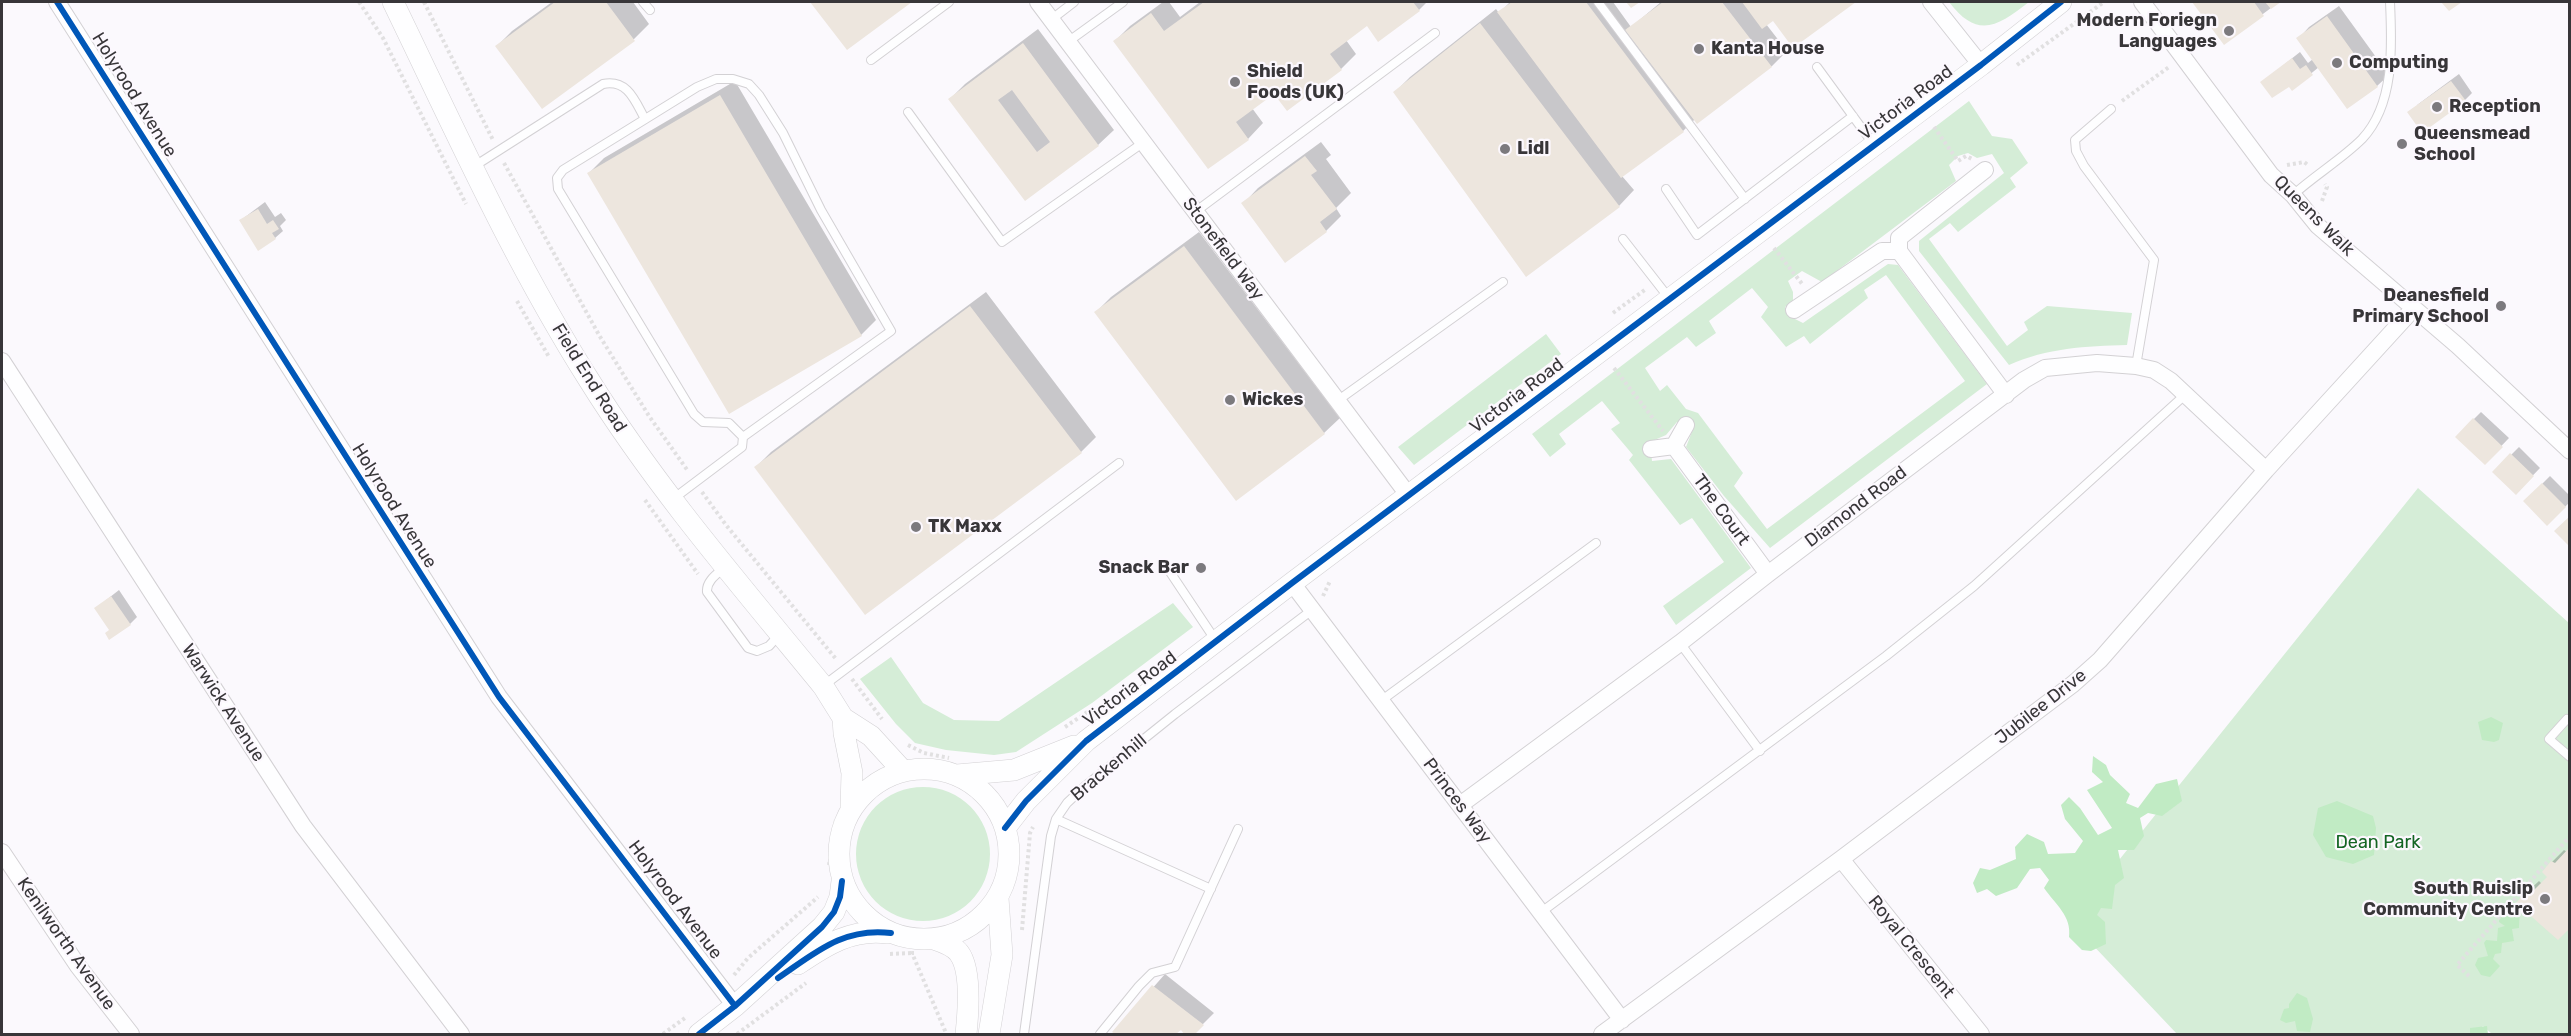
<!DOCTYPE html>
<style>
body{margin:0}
#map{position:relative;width:2571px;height:1036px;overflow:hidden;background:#fbf9fd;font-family:Rubik,sans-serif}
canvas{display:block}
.frame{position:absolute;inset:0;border:3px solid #383639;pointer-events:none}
</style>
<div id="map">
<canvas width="2571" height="1036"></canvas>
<div class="frame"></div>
</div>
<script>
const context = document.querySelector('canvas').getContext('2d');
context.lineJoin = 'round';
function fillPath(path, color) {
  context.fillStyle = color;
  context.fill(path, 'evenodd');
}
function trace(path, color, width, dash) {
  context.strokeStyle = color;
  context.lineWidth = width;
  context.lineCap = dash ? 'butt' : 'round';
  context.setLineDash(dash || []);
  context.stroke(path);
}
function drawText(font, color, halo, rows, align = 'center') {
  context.font = font + ' Rubik,sans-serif';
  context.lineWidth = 4.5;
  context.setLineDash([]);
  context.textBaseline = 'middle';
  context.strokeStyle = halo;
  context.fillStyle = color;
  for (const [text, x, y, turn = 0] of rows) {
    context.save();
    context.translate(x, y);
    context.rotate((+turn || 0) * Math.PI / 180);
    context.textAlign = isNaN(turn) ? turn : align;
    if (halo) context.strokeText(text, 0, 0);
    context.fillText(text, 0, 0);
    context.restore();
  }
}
fillPath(new Path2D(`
 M1949,2H2029C1998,26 1978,40 1949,2Z
 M1969,101L1992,136L2012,139L2028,163L2010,178L2016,187L1958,232L1950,223L1929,239L2007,346L2028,330L2024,322L2047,306L2132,313L2127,345C2086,346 2047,348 2009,365L1919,251V241L2004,173L1992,154L1977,158L1968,153L1958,156L1949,165L1956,181L1822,282L1802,271L1788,281L1793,292V302L1785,307L1793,318L1803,323L1888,264L1898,265L1987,384L1770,548L1724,496L1686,447L1693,429L1677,422L1666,435L1650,442L1652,461L1671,459L1751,568L1676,625L1663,606L1724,562L1692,518L1680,525L1629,460L1633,455L1611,429L1620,423L1602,401L1559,434L1566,444L1550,457L1532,434ZM1886,275L1965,381L1767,529L1734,486L1743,473L1698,413L1686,409L1667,385L1660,391L1645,368L1687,337L1696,347L1716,333L1709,321L1752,288L1768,307L1761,317L1786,347L1804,336L1810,344L1868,298L1864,290Z
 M1546,334L1561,354L1414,465L1398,447Z
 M2418,488L2569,623V1034H2492L2483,1026L2476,1034H2177L2070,921Z
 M1173,603L1193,627L1092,703L1016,752L994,755L946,750L915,743L896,724L860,679L891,657L923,703L954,720L999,721Z
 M856 854a67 67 0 1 1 134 0a67 67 0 1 1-134 0Z`), '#d5edd7');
fillPath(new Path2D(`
 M2491,717L2503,723L2499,740L2494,742L2482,740L2478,722Z
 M2093,756L2106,765L2110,775L2130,794L2126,803L2138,808L2156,784L2177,779L2182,801L2162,816L2148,813L2140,818L2144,836L2134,850H2118L2124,878L2115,885L2112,909L2101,908L2097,915L2105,922L2106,944L2091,951L2082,950L2069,937C2072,916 2055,904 2044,888L2049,880L2040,868L2030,869L2017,888L1996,896L1987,889L1977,893L1973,883L1980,868L1990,870L2016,859L2015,847L2027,834L2044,842L2048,854L2075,853L2083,841L2065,819L2061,805L2069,797L2080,808L2098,835L2112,828L2087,790L2103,782L2092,772Z
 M2337,801L2373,816L2376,828L2374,855L2353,864L2326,857L2313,835L2318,808Z
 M2499,905H2520L2519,928L2512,929L2514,941L2502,943L2501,953L2495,954L2493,959L2500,966L2490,977L2481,975L2475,965L2478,958L2488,956L2484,943L2486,940L2497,941L2498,928L2505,926L2499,922Z
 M2297,993L2307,998L2313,1019L2310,1032L2297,1031L2295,1021L2286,1023L2280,1020L2284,1009L2289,1008V1004Z
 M2487,1026L2488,1034H2470V1028Z`), '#c1ebc4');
fillPath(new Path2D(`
 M552,2H633L649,24L634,39L542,107L497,46L512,31Z
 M812,2H909L847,48Z
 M1163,2H1169L1180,17L1200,2H1427L1419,10L1368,24L1346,40L1356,54L1341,69L1275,91L1252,108L1263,123L1248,139L1115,41L1130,26Z
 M1510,2H1613L1631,27L1661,2H1854L1793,46L1773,19L1766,24L1787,51L1772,66L1698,122L1695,119L1683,131L1622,176L1634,190L1619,206L1395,92L1410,77L1496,9L1499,13Z
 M2193,2H2279L2224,43Z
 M2339,6L2389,75L2377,86L2347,107L2319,67L2292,89L2289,84L2262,82L2300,52L2308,63L2313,59L2298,39L2309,27Z
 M1038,29L1114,130L1098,145L1025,199L950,99L965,84Z
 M2459,74L2472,93L2465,100L2417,105Z
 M735,81L876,320L861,335L589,173L604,158Z
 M1321,142L1331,155L1326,159L1351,193L1336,208L1341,216L1326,231L1243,204L1258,188Z
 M265,202L275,217L281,213L286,220L280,226L283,231L275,238L241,220Z
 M1199,232L1340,418L1324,433L1236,499L1096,312L1111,297Z
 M986,292L1096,437L1081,452L756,467L771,452Z
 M2481,412L2509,438L2485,463L2457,436Z
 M2519,447L2540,468L2516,493L2494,472Z
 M2550,476L2570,496V502L2547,524L2525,501Z
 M119,590L137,617L130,624L110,630L96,608Z
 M2564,850L2567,852L2570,850V927L2527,892L2539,881L2542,884L2549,877L2552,862Z
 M1165,974L1214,1013L1193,1034H1186L1181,1028L1173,1034H1117L1114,1032Z`), '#0003');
fillPath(new Path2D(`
 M555,2H606L635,41L542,109L495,46Z
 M810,2H912L847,50Z
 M1204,2H1413L1420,11L1378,42L1367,26L1330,54L1342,70L1287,111L1274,94L1236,122L1249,140L1208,169L1113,41L1151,13L1164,31Z
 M1512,2H1586L1684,132L1621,178L1497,12Z
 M1626,2H1640L1631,8Z
 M1663,2H1722L1772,67L1697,124L1625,30Z
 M1742,2H1856L1793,48L1773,21L1762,29Z
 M2192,2H2254L2264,16L2224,45Z
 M2265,2H2281L2271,9Z
 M2441,2H2462L2449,11Z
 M2327,16L2378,87L2347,109L2296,38Z
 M1480,23L1620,207L1526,277L1393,92Z
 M1023,43L1099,146L1025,201L948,99ZM1012,90L1050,142L1037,152L998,100Z
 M2292,58L2300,69L2306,65L2313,75L2292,91L2289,87L2272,98L2260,82Z
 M2451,81L2466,101L2422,133L2407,112Z
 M720,95L862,336L729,414L587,173Z
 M1305,156L1317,171L1311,175L1337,209L1320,222L1327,232L1285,263L1241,203Z
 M258,209L267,224L273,220L279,229L272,233L276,239L258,251L239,220Z
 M1184,246L1325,434L1236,501L1094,312Z
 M970,306L1082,453L865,615L754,467Z
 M2473,418L2503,447L2485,465L2455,437Z
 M2510,453L2534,476L2516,495L2492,472Z
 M2542,483L2566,507L2547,526L2523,501Z
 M2570,516V547L2554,531Z
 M111,596L131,625L109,640L105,633L109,630L94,608Z
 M2568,849L2570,851V928L2558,940L2516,903L2526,891L2530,894L2547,877L2542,872L2551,861L2555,863Z
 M1152,985L1204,1025L1195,1034H1184L1181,1030L1176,1034H1115L1112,1032Z`), '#ede6de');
const service = new Path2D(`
 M643,2L650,10
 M1598,2L1745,199
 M1052,19L1074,2
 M1069,41L1123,2
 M871,60L949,2
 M1817,67L1874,145
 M2111,109L2075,140L2076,151L2084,166L2154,260L2136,366
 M908,112L1002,242L1144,142
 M473,167L603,84C628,79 635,101 645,119
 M1666,189L1697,235L1853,116
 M2293,195C2315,175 2342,159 2362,139C2395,104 2392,46 2390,2
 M1195,212L1435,33
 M1623,239L1669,298
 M1337,401L1503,282
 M673,499L742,447L743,437L891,331L821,210L783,133L759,95L749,84L733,79H716L697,87L563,170L557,178L558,189L694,414L703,422L729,423L743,437
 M725,567C717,574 706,581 707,592L748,648L757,651L769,646L780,634
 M1170,572L1216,641
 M1680,643L1760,751
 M823,686L1119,463
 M1382,700L1596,543
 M2570,721L2567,719L2549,739L2570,757
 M1056,819L1211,889
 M1540,913L1886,656L1974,586L2186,394
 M1024,1034L1051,836L1056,819L1067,803L1084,787L1175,714L1312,610
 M1100,1034L1139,986L1152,973L1175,967L1238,829`);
const minor = new Path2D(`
 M57,2L499,697L735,1006
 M1038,2L1409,496
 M1931,2L1981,65
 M2142,2L2271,175L2293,195L2318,226L2458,346L2570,451
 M1899,251L2006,395
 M1794,310L1882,251H1899V238L1985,170
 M2,361L303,826L461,1034
 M1674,446L1768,574
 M1651,449L1674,446L1686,425
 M1292,583L1622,1020
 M1460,805L1680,643L1768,574L2024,380L2045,368L2097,363L2136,366L2154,370L2171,381L2266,470
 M2,852L78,966L131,1034
 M1841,859L1981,1034
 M1602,1034L1841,859L2073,684L2100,660L2266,470L2414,308`);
const tertiary = new Path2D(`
 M393,2C455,130 513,260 589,380C657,489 742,587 823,686L843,718L871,736L903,771
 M843,718L844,733L852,773L851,807
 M839 854a85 85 0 1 1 170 0a85 85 0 1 1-170 0Z
 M957,775L1014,770L1074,746
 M1005,828L1026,801L1086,741L1292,583L1981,65L2061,2
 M934,939C943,942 954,946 959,953C972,970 968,1015 966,1034
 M798,964C826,945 852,928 888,933
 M699,1034L735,1006L822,927L834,912L840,897L842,881
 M989,1034L1002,955L998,898`);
trace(service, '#d3d1d4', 10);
trace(minor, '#d3d1d4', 18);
trace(tertiary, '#d3d1d4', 22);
trace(new Path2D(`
 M359,2L383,38L466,204
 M424,2L493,140
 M2017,65L2104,2
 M2122,101L2169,67
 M1934,127L1958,161L1966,156L1972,159
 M504,163L599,335L649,416L688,471
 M2287,165L2304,162L2308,165
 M2322,201L2327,187L2325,184
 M1774,248L1803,285
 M517,301L549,357
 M1613,313L1646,289
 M1614,368L1663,431
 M702,492L726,525L836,659
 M645,500L698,574
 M1323,596L1330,581
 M852,679L882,719
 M1065,727L1089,711
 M908,745L924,753L949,758
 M829,865L836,819
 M1022,930L1030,833L1033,827
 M914,953H912L946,1033
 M890,954L912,953
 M734,975L748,958L818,897
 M2469,976L2457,965L2570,836
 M663,1034L685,1018
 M737,1034L806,983`), '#e1e0e1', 4, [3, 3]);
trace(service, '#fefeff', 8);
trace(minor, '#fefeff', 16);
trace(tertiary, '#fefeff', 21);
trace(new Path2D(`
 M57,2L499,697L735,1006
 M1005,828L1026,801L1086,741L1292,583L1981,65L2061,2
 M778,978C815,953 843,927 891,933
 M699,1034L735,1006L822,927L834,912L840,897L842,881`), '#0057b8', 6);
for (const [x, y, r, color] of [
 [2229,31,6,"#7c7a7e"],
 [1699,49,6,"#7c7a7e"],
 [2337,63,6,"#7c7a7e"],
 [1235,82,6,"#7c7a7e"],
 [2437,107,6,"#7c7a7e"],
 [2402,144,6,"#7c7a7e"],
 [1505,149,6,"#7c7a7e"],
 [2501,306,6,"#7c7a7e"],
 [1230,400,6,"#7c7a7e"],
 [916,527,6,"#7c7a7e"],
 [1201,568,6,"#7c7a7e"],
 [2545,899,6,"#7c7a7e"]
]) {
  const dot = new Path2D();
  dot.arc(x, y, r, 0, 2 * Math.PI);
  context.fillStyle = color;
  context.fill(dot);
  trace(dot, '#fcf8fe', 2);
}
drawText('bold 18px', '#383639', '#fcf8fe', [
 ["Modern Foriegn",2217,21,"right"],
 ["Languages",2217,42,"right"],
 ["Kanta House",1711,49],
 ["Computing",2349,63],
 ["Shield",1247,72],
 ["Foods (UK)",1247,93],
 ["Reception",2449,107],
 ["Queensmead",2414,134],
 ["School",2414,155],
 ["Lidl",1517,149],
 ["Deanesfield",2489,296,"right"],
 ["Primary School",2489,317,"right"],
 ["Wickes",1242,400],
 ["TK Maxx",928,527],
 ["Snack Bar",1189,568,"right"],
 ["South Ruislip",2533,889,"right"],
 ["Community Centre",2533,910,"right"]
], 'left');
drawText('18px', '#383639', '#fcf8fe', [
 ["Holyrood Avenue",134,95,58],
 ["Victoria Road",1906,103,-37],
 ["Queens Walk",2314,216,45],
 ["Stonefield Way",1223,249,53],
 ["Field End Road",589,378,58],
 ["Victoria Road",1517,396,-37],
 ["Holyrood Avenue",394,506,58],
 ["Diamond Road",1856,507,-37],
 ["The Court",1721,510,54],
 ["Victoria Road",1130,689,-37],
 ["Warwick Avenue",223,703,57],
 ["Jubilee Drive",2041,707,-38],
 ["Brackenhill",1109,768,-40],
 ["Princes Way",1457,801,53],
 ["Holyrood Avenue",675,900,53],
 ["Kenilworth Avenue",66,944,55],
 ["Royal Crescent",1911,947,51]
]);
drawText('18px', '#136523', '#fcf8fe', [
 ["Dean Park",2378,843]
]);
</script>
